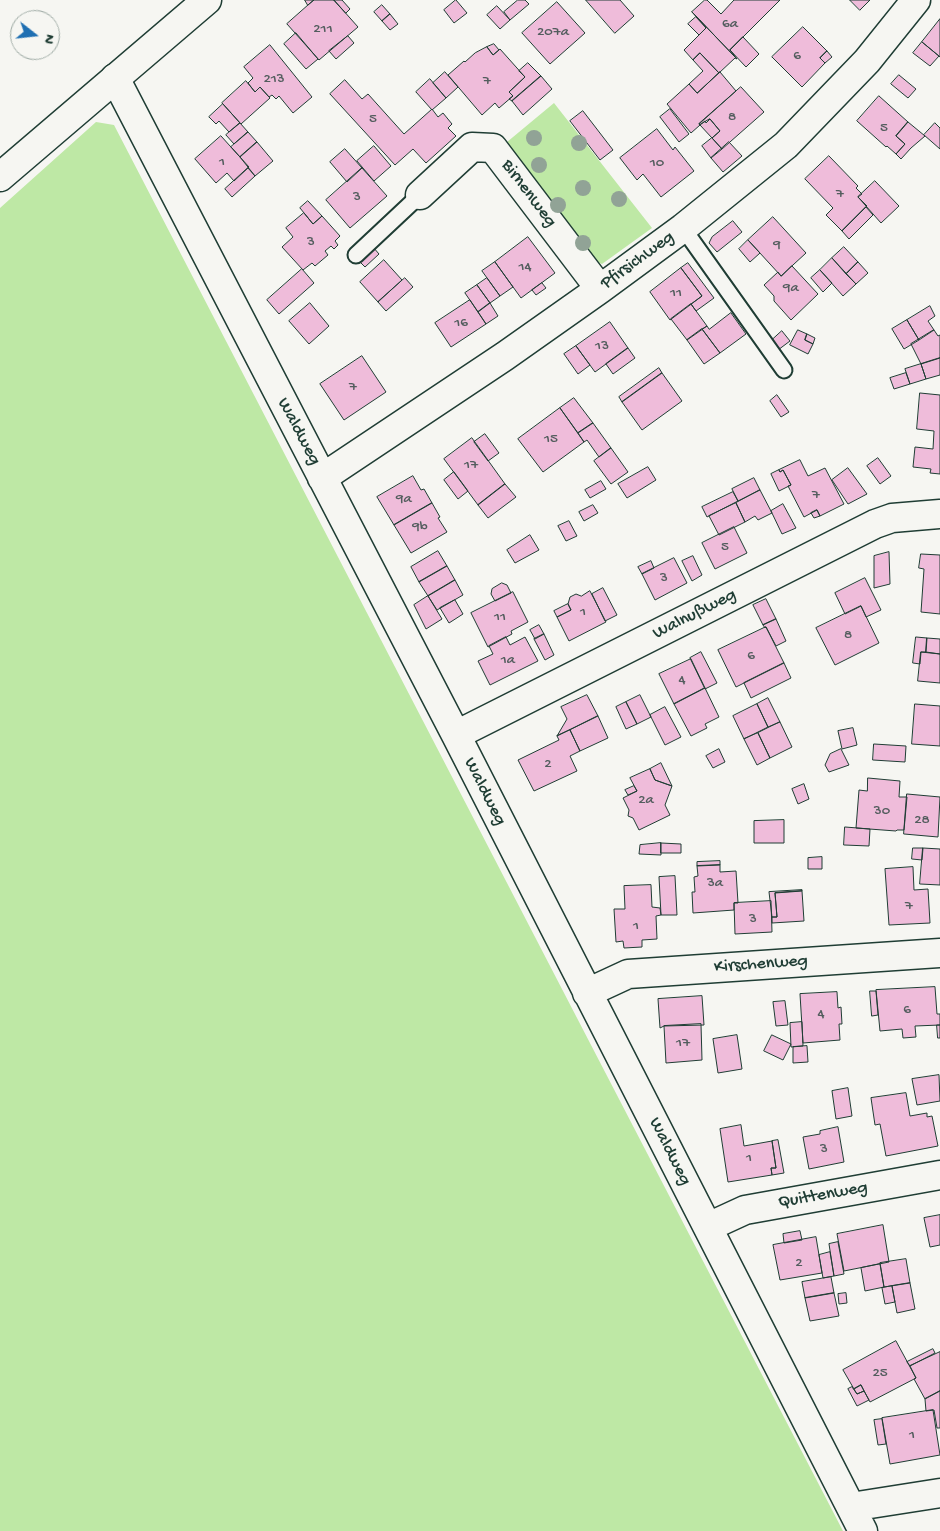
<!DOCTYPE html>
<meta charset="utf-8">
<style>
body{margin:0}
#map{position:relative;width:940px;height:1531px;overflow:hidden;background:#f6f6f2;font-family:"Gochi Hand",sans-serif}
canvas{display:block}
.north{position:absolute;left:10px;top:10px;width:50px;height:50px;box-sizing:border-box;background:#f6f6f2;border:1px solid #a0aca6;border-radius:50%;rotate:106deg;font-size:14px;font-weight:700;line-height:20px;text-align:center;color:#1f3d34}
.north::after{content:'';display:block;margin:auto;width:18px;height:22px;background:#1f6fb2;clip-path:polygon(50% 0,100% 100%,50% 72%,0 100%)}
</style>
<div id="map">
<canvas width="940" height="1531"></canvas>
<div class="north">N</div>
</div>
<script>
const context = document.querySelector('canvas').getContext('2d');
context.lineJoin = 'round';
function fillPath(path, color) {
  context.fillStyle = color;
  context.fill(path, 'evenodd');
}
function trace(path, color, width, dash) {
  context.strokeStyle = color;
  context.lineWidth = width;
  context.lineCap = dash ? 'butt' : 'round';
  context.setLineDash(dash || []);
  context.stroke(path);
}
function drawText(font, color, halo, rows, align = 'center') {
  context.font = font + ' "Gochi Hand",sans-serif';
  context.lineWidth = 4;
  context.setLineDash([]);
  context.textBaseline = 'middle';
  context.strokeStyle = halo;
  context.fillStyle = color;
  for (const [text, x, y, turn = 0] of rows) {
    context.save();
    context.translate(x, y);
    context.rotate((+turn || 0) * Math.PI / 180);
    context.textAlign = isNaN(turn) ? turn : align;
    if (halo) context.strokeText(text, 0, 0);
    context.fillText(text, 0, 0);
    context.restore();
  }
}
fillPath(new Path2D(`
 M554,103L652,228L602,264L585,257L501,147Z
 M96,122L114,125L843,1531H0V208Z`), '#bee8a5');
const building = new Path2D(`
 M305,0H314L308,5Z
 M314,0H334L358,27L319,60L287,24Z
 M334,0H342L350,9L346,13Z
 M456,0L467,13L454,23L444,10Z
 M518,0H525L529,4L510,20L504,12Z
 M586,0H620L634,16L615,33Z
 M705,0H707L721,14L734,0H780L730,50L737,59L692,12Z
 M850,0H870L860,10Z
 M557,2L585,33L550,64L522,33Z
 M382,5L390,14L382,21L374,12Z
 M497,6L510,20L500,29L487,15Z
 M692,12L737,59L735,58L719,73L700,53L693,60L684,50L706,28Z
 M390,14L398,24L390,30L382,21Z
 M696,17L706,28L699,35L688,24Z
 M940,19V57L922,42Z
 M803,27L827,51L820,58L825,63L802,87L772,57Z
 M296,33L318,59L306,69L284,44Z
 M348,36L354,43L336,59L329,51Z
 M743,37L759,54L746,67L730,50Z
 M922,42L939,56L930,66L913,53Z
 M494,44L499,50L493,55L487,47Z
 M270,45L312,97L293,113L279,96L276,99L272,95L269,97L260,87L255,92L248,83L253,78L244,67Z
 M487,47L493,55L500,49L525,77L509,92L513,96L499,108L495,103L482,115L448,75L464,61L465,62L475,53Z
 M827,51L832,57L825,63L820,58Z
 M700,53L719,73L697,93L689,84L703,71L693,60Z
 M528,63L541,76L512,101L509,99L513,96L509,92L525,77L519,71Z
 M445,72L458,87L446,98L433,83Z
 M720,72L736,91L699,124L700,125L691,133L667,104L689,84L697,93Z
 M899,75L916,89L908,98L891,84Z
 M541,76L552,89L523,115L512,101Z
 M430,79L446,98L432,110L416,92Z
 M345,80L362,99L368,94L404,134L432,109L438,117L443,113L452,124L448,128L456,136L426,163L413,149L395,165L330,94Z
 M246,81L255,92L260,87L270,98L241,124L222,103Z
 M741,87L764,112L722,149L712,138L720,131L710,119L706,123L705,121L700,125L699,124Z
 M879,96L908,122L896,136L905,144L896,154L887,146L886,147L857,121Z
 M223,104L240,123L229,132L219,121L216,124L209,117Z
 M670,109L689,134L679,142L660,117Z
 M583,111L613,150L600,160L570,121Z
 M710,119L720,131L712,138L700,125Z
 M908,122L925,136L911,148L901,159L896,154L905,144L896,136Z
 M240,123L248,132L234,144L226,135Z
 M935,123L940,128V149L924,135Z
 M657,129L673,150L675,147L694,171L661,197L643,174L637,180L620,158Z
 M248,132L257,142L240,157L231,147Z
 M221,136L249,167L234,181L227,173L216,183L195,159Z
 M712,138L722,149L711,158L702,146Z
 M257,142L273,161L255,176L240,157Z
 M729,142L742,156L723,172L711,158Z
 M374,146L391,166L374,181L357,161Z
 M345,149L362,168L347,182L330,162Z
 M829,156L858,186L856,188L862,194L858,197L867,206L842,231L826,215L833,208L805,179Z
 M248,168L255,176L232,197L225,189Z
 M362,168L387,196L350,228L326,200Z
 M875,181L899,206L881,223L858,197Z
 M308,201L322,216L313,224L300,208Z
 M866,207L873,215L849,239L842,231Z
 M304,213L313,224L322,216L340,236L335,241L338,245L334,249L331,246L325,251L328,255L315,266L312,263L303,270L282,247L293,237L286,228Z
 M773,217L806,253L781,276L748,240Z
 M733,221L742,232L717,252L709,243L712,237Z
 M528,237L555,273L521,298L495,262Z
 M748,240L760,253L750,262L739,249Z
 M373,247L379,254L365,267L358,260Z
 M844,247L858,262L846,274L832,258Z
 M832,258L856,284L843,296L820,270Z
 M384,260L402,280L378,302L360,282Z
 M495,262L513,287L500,296L482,271Z
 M858,262L868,273L856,284L846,274Z
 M688,263L714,298L696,311L691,304L702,296L681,268Z
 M792,266L818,294L791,320L774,301V296L764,285L778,272L781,276Z
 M681,268L702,296L670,320L650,292Z
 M302,269L314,283L279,314L267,300Z
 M820,270L832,283L823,292L811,278Z
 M405,278L413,287L386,311L378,302Z
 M487,278L500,296L490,303L477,285Z
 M542,283L546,288L536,295L532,290Z
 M477,285L490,303L478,312L465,293Z
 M470,300L486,324L451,347L435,323Z
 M310,303L329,326L309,344L289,321Z
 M490,303L498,316L486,324L478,312Z
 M691,304L707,326L687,340L671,319Z
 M930,306L935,316L928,321L934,330L919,340L907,320Z
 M731,313L746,334L720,353L702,329L707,326L709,329Z
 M907,320L919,340L904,349L892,329Z
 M610,322L628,348L595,372L576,346Z
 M702,329L720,353L704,364L687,340Z
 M798,330L807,334L805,340L813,344L808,354L790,345Z
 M934,330L938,336L940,335V358L921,364L911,344Z
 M782,331L790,341L778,350L771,341Z
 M807,334L815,338L813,344L805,340Z
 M576,346L590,365L578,374L564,354Z
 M628,348L635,358L613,374L606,364Z
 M362,356L386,392L344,420L320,384Z
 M940,358V375L926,379L921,364Z
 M921,364L926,379L910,384L905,369Z
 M659,368L662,373L622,402L619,397Z
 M662,373L682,401L642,430L622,402Z
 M906,373L910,384L894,389L890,378Z
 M920,393L940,395V474L930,473L931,469L913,467L915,447L933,449L934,431L917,429Z
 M777,395L789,412L781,417L770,401Z
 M574,398L593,423L578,433L560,408Z
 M560,408L584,442L543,472L518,439Z
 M593,423L611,448L599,457L587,440L584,442L578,433Z
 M485,434L499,453L488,461L474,442Z
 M472,438L505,484L478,505L444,459Z
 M611,448L628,472L611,484L594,461Z
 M878,458L891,476L880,484L867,466Z
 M800,460L808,476L825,468L844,504L820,516L817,510L804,517L788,486L791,485L783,470L780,472L779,470Z
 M648,467L656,480L627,498L618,484Z
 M848,468L867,494L848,504L832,480Z
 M779,470L780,472L783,470L791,485L779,491L771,474Z
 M454,472L468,491L458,499L444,480Z
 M413,476L421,490L424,489L432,503L394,525L377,497Z
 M754,478L760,490L738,501L732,489Z
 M601,481L606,489L590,498L585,490Z
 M505,484L516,497L488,518L478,505Z
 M760,490L772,513L758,520L755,516L745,522L736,503Z
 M733,492L738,501L707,517L702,507Z
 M432,503L440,517L438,518L447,532L411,553L394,525Z
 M736,503L745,522L719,535L709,516Z
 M783,504L796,528L782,534L771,511Z
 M593,505L598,513L584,521L579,512Z
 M817,510L820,516L814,518L811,513Z
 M569,521L577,536L566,541L558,526Z
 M734,527L747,553L715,569L702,543Z
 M530,535L539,550L515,563L507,550Z
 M438,551L447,566L419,582L411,567Z
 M889,552L890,584L874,588V556Z
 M921,554L940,555V614L921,612L924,569L919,568Z
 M693,556L702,575L692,581L682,561Z
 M674,558L687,583L655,600L642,574Z
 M651,561L654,568L642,574L638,567Z
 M447,566L455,580L428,596L419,582Z
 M865,578L881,610L866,617L861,606L845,614L835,593Z
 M455,580L463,595L437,610L428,596Z
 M502,583L507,585L511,593L495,601L491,594L492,589Z
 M603,588L617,615L605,621L592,594Z
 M590,591L606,622L569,641L557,617L571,610L568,604L570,597L576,594L581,596Z
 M513,592L528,622L511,631L512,634L488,647L471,613Z
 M428,596L442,619L426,629L414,605Z
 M766,599L776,619L763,625L753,605Z
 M455,600L463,614L449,623L440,608Z
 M568,604L571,610L557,617L554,611Z
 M861,606L879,643L835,665L816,628Z
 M776,619L786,641L776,646L766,627L765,628L763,625Z
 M539,625L544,634L535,639L530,630Z
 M766,627L784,663L736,687L718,650Z
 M544,634L554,655L545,660L534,639Z
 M506,637L510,645L525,637L538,661L490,685L478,661L493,654L489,646Z
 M916,637L927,638L926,652H921L920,664L913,663Z
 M927,638L940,639V654L926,652Z
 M701,652L717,683L705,689L690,658Z
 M921,652L940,654V683L918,681Z
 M691,659L705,688L674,704L659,674Z
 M784,663L791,678L751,698L744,683Z
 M705,688L719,717L705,724L707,728L691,736L674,704Z
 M587,695L598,716L557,736L567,719L561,707Z
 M640,695L651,717L637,724L626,702Z
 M768,698L780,722L768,727L757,704Z
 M626,702L637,724L626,729L616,707Z
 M757,704L768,727L744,739L733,716Z
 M915,704L940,706V746L912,744Z
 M665,707L681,737L665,745L650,715Z
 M598,716L608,738L580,751L570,730Z
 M780,722L792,747L770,758L758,733Z
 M853,728L857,745L842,749L838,731Z
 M570,730L580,751L570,756L577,771L534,791L518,760L559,740L557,736Z
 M758,733L770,758L757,765L744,739Z
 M874,744L906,746L905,762L873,760Z
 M719,749L725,762L713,768L706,756Z
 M841,749L849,765L829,772L825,765L830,754Z
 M661,763L672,786L655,780L650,769Z
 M650,769L655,780L672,786L665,805L670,815L639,830L633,818L628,816L629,810L623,798L637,791L630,778Z
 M868,778L900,781L899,797H907L904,830H897L896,831L856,828L859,790L867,791Z
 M804,784L809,799L798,804L792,789Z
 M634,786L637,791L628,795L625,790Z
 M907,794L940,797L938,837L904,834Z
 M784,820V843H754V821Z
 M845,827L870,829L869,846L844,845Z
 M661,843L681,844V853H661Z
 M661,843V855L639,854L640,845Z
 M913,848H923L922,860L912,859Z
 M923,848L940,849V885L920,884Z
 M822,857V869H808V858Z
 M720,861V865L697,866V862Z
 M720,865V872L736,871L738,903H734V910L693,913L692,892H695L694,877L698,876L697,866Z
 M913,867L914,890L928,889L930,923L889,925L885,869Z
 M675,876L677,915H661L659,877Z
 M651,885L652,907L660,908L661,915L656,916L657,939L642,940V947L624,948L623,941L616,942L614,909H625L624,886Z
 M802,890V891L775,893L777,917H772L769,892Z
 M802,891L804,921L772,923V917H777L775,893Z
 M771,901L772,932L735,934L734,903Z
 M935,987L937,1014H940V1025L915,1026L916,1037L903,1038L902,1029L880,1031L876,990Z
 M870,991H876L878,1015L872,1016Z
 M837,992L838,1008L841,1007L842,1024H839L840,1040L803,1043L800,994Z
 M702,996L704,1025L664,1026L660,1028L658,999Z
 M785,1001L788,1025L776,1026L773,1002Z
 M802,1022L803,1046L791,1047L790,1023Z
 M701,1024L702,1060L666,1063L664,1026Z
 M937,1025H940V1038H938Z
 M737,1035L742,1069L718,1073L713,1039Z
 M772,1035L791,1044L783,1060L764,1051Z
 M807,1046L808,1062L793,1063V1047Z
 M939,1075L940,1101L917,1105L912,1079Z
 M848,1088L852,1116L836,1119L832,1091Z
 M906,1093L910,1116L927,1113V1117L932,1116L938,1146L886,1156L880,1124L875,1125L871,1098Z
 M741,1125L744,1146L772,1141L776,1168H771L772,1175L728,1182L720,1129Z
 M838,1127L844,1162L809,1169L803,1137L820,1134V1131Z
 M778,1140L784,1173L772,1175L771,1168H776L772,1141Z
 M940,1215V1245L930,1247L924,1218Z
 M883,1225L889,1262L844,1271L837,1234Z
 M800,1231L802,1240L784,1243L783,1234Z
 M816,1237L822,1273L780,1280L773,1245Z
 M838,1242L844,1274L834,1276L829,1244Z
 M830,1252L834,1276L823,1278L819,1255Z
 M906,1259L910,1283L884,1287L880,1263Z
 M880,1264L884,1287L865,1291L861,1268Z
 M831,1277L834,1293L805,1298L802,1282Z
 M910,1283L915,1309L897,1313L892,1286Z
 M892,1286L895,1302L885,1304L882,1288Z
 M834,1293L839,1316L810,1321L805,1298Z
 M846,1293L847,1303L839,1304L838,1294Z
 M896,1341L916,1378L870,1402L861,1385L854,1389L843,1370Z
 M933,1349L935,1353L910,1366L907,1362Z
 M940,1352V1391L925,1399L914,1379L916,1378L910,1366Z
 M861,1385L864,1391L857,1394L854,1389Z
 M852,1387L857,1394L864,1391L869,1400L857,1406L848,1389Z
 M940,1391V1428H937L934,1410L926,1411L925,1399Z
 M933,1410L940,1455L890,1464L882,1418Z
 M882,1419L886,1444L878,1445L874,1420Z`);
fillPath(building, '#efbcda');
trace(building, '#1f3d34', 1);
const lane = new Path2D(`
 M683,228L784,370
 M356,255L420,195`);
const street = new Path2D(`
 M115,78L456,735L863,1531
 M420,195L472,147L493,148L600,289
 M322,478L505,356L600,289L683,228L786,145L867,61L916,0
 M456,735L875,524L892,518L940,514
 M587,993L628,974L940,953
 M708,1227L745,1210L940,1175
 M851,1507L940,1493`);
const secondary = new Path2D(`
 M0,177L207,0`);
trace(lane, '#1f3d34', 19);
trace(street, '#1f3d34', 31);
trace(secondary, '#1f3d34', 31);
trace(lane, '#f6f6f2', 15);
trace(street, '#f6f6f2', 28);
trace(secondary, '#f6f6f2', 28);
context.fillStyle = '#91a396';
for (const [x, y] of [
 [534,138],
 [579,143],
 [539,165],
 [583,188],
 [619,199],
 [558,205],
 [583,243]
]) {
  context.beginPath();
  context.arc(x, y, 8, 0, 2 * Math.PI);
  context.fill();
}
drawText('15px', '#535d5e', null, [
 ["6a",730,25],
 ["211",323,30],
 ["207a",553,33],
 ["6",797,57],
 ["213",274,80],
 ["7",487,82],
 ["8",732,118],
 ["5",373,120],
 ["5",884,129],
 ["1",222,163],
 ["10",657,164],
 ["7",840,195],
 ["3",357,198],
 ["3",311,243],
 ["9",777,246],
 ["14",525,268],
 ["9a",791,289],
 ["11",676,294],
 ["16",461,324],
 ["13",602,347],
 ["7",353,388],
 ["15",551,440],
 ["17",471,466],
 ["7",816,496],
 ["9a",404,500],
 ["9b",420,528],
 ["5",725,548],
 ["3",664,579],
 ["1",583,613],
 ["11",500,618],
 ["8",848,636],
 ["6",751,657],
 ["1a",508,661],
 ["4",682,681],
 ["2",548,765],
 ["2a",646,801],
 ["30",882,812],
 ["28",922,821],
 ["3a",715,884],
 ["7",909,907],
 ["3",753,920],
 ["1",636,927],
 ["6",907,1011],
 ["4",821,1015],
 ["17",683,1044],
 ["3",824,1150],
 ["1",749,1159],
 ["2",799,1264],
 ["25",880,1374],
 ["1",912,1436]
]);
drawText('18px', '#1f3d34', '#f6f6f2', [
 ["Birnenweg",528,194,53],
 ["Pfirsichweg",638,261,-36],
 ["Waldweg",298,432,62],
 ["Walnußweg",695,615,-27],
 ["Waldweg",484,792,63],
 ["Kirschenweg",761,965,-4],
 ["Waldweg",669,1152,63],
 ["Quittenweg",823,1196,-10]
]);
</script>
